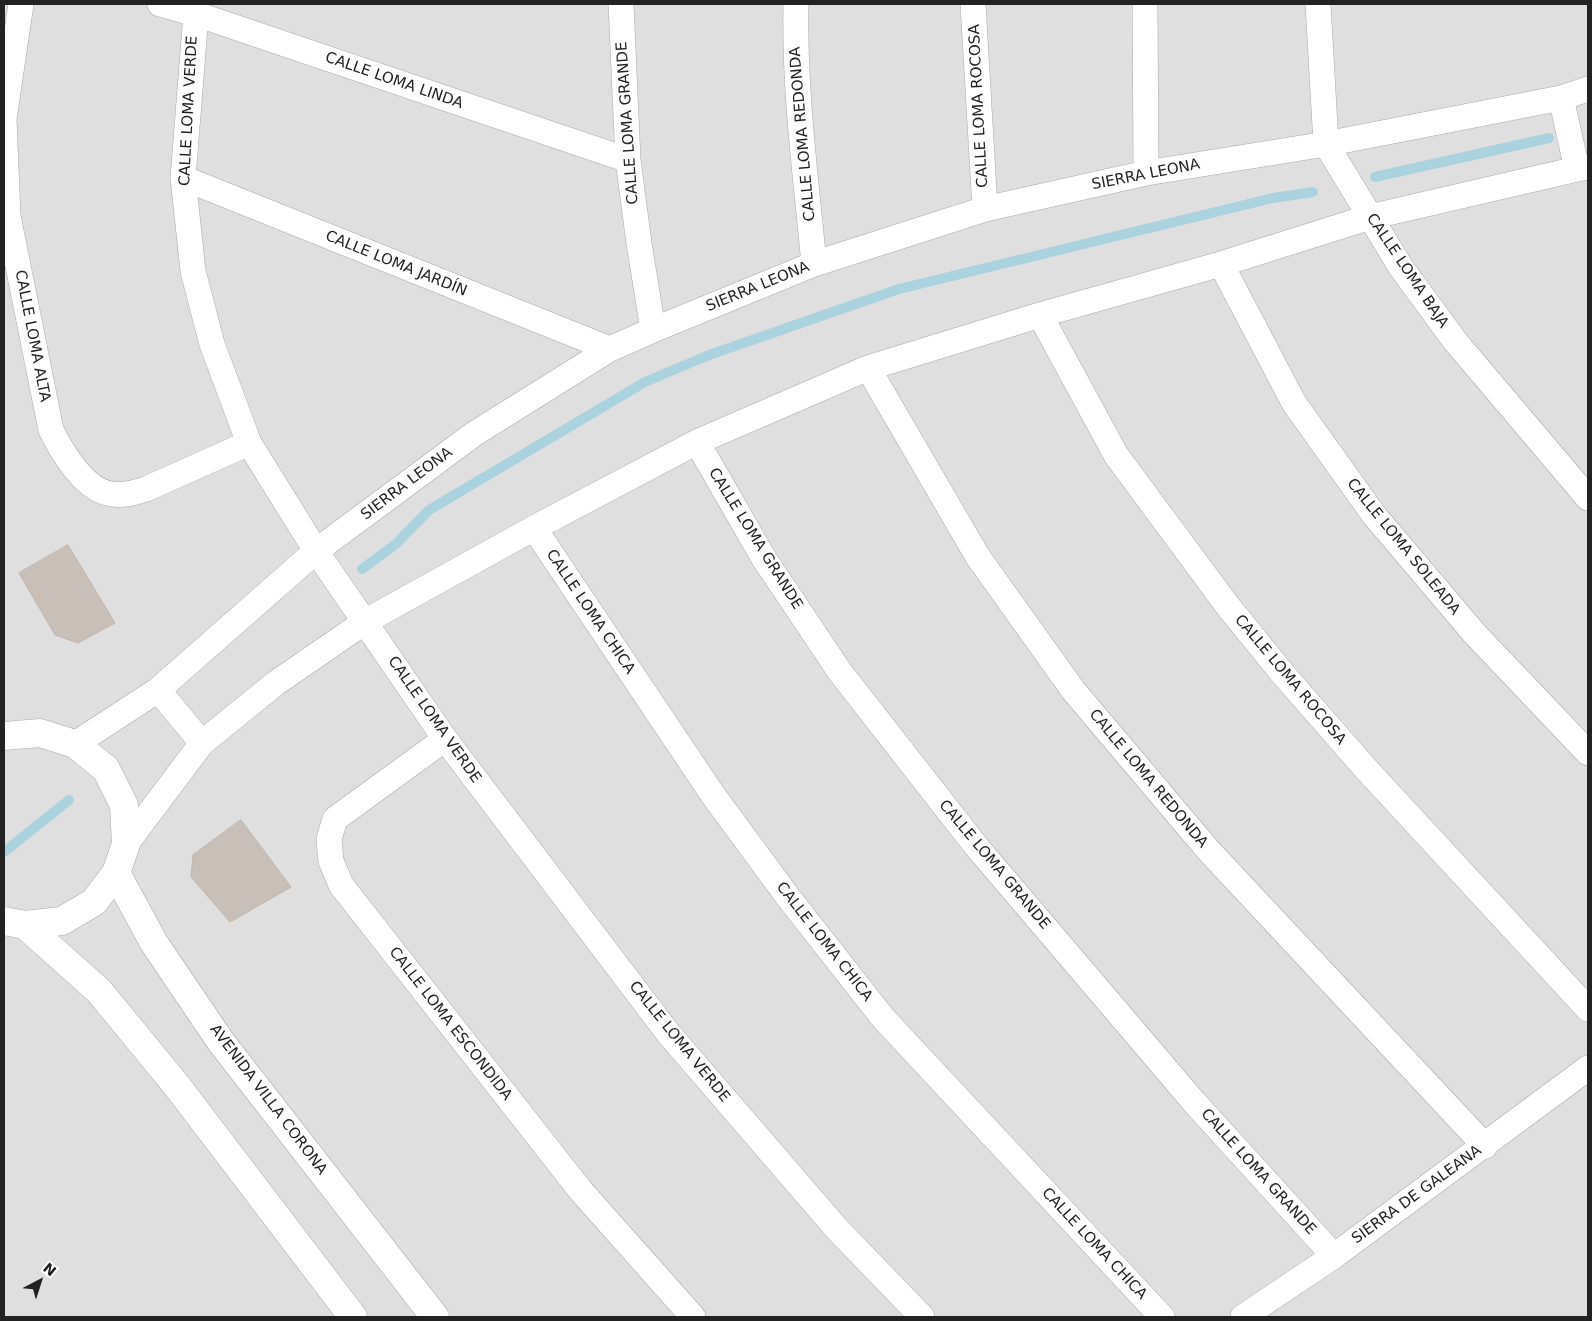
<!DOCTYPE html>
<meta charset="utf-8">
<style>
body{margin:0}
#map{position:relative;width:1592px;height:1321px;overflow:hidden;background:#f2efe9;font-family:"DejaVu Sans",sans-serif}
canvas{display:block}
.frame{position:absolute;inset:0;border:5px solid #222;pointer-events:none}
.north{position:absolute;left:15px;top:1256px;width:50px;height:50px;-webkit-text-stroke:4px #fff;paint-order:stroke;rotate:40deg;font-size:14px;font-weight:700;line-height:20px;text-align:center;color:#222}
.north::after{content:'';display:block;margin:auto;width:18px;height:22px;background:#222;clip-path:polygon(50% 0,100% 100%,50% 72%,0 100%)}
</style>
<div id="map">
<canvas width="1592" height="1321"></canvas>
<div class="frame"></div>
<div class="north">N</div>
</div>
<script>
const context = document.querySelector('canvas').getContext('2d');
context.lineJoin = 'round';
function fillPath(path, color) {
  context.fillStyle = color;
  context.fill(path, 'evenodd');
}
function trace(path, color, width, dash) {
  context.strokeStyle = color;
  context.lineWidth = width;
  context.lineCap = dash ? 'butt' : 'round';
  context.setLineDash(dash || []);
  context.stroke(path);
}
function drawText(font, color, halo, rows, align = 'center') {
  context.font = font + ' "DejaVu Sans",sans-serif';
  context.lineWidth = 4.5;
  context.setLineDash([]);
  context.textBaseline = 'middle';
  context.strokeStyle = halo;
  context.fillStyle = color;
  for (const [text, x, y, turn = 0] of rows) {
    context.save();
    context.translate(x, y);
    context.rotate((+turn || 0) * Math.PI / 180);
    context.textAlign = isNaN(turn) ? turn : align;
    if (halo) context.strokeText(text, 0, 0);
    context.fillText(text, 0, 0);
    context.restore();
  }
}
fillPath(new Path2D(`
 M4,4H1588V1317H4Z`), '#e0dfdf');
trace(new Path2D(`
 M1375,177L1549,138
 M362,569L396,544L429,510L645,382L709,355L899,289L1273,198L1313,192
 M4,852L69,800`), '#aad3df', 10);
const building = new Path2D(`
 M68,545L115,623L78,643L55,635L19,573Z
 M241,820L291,887L230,922L191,877L193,855Z`);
fillPath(building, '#c7bfb8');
trace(building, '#c4b6ab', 1);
const minor = new Path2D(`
 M21,4L4,119L8,216L51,430C62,452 84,490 111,494C123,496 134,493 146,489L249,443
 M160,4L196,14L628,160
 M621,4L628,160L639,243L653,330
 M796,4C794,91 806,178 814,264
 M973,4L985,209
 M1145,4L1146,173
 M1318,4L1326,144L1400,266L1455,341L1588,498
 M196,14L183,178L193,271L212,344L249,443L316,551L445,739L668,1033L837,1229L922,1317
 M1561,98L1577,169
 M183,178L610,349
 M1221,264L1294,403L1374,515L1474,633L1588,753
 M1040,315L1116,455L1227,605L1283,674L1367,770L1588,1009
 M868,368L978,557L1073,690L1209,851L1485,1146
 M697,442L763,557L840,672L976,846L1194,1102L1334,1256
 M534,528L713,795L788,897L883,1018L1162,1317
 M158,690L202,743
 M445,739L335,819L329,839L331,861L341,885L581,1191L693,1317
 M75,744L158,690L316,551L474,434L610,349L653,330L814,264L985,209L1146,173L1326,144L1561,98L1588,89
 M126,844L202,743L276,683L366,621L534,528L697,442L868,368L1040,315L1221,264L1370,217L1577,169L1588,167
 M1243,1317L1334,1256L1588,1068`);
const tertiary = new Path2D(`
 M4,736L40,733L75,744L106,769L124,805L126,844L116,873L94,902L62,921L25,925L4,921
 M116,873L154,943L221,1042L435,1317
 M25,925L99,991L177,1086L353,1317`);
trace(minor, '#a9a9a9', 26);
trace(tertiary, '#a9a9a9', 29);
trace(minor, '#fff', 25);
trace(tertiary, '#fff', 28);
drawText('15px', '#222', '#fff', [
 ["CALLE LOMA LINDA",394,81,19],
 ["CALLE LOMA ROCOSA",979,106,-93],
 ["CALLE LOMA VERDE",189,111,-87],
 ["CALLE LOMA GRANDE",628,123,-94],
 ["CALLE LOMA REDONDA",803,134,-95],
 ["SIERRA LEONA",1146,175,-11],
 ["CALLE LOMA JARDÍN",396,264,22],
 ["CALLE LOMA BAJA",1407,271,56],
 ["SIERRA LEONA",758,287,-22],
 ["CALLE LOMA ALTA",32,336,79],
 ["SIERRA LEONA",407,484,-37],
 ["CALLE LOMA GRANDE",755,539,58],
 ["CALLE LOMA SOLEADA",1403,547,51],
 ["CALLE LOMA CHICA",590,612,56],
 ["CALLE LOMA ROCOSA",1290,680,50],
 ["CALLE LOMA VERDE",434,720,55],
 ["CALLE LOMA REDONDA",1148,779,50],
 ["CALLE LOMA GRANDE",994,865,50],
 ["CALLE LOMA CHICA",824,942,52],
 ["CALLE LOMA ESCONDIDA",450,1024,52],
 ["CALLE LOMA VERDE",679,1042,51],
 ["AVENIDA VILLA CORONA",268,1100,53],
 ["CALLE LOMA GRANDE",1258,1172,48],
 ["SIERRA DE GALEANA",1417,1195,-36],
 ["CALLE LOMA CHICA",1094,1244,47]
]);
</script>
